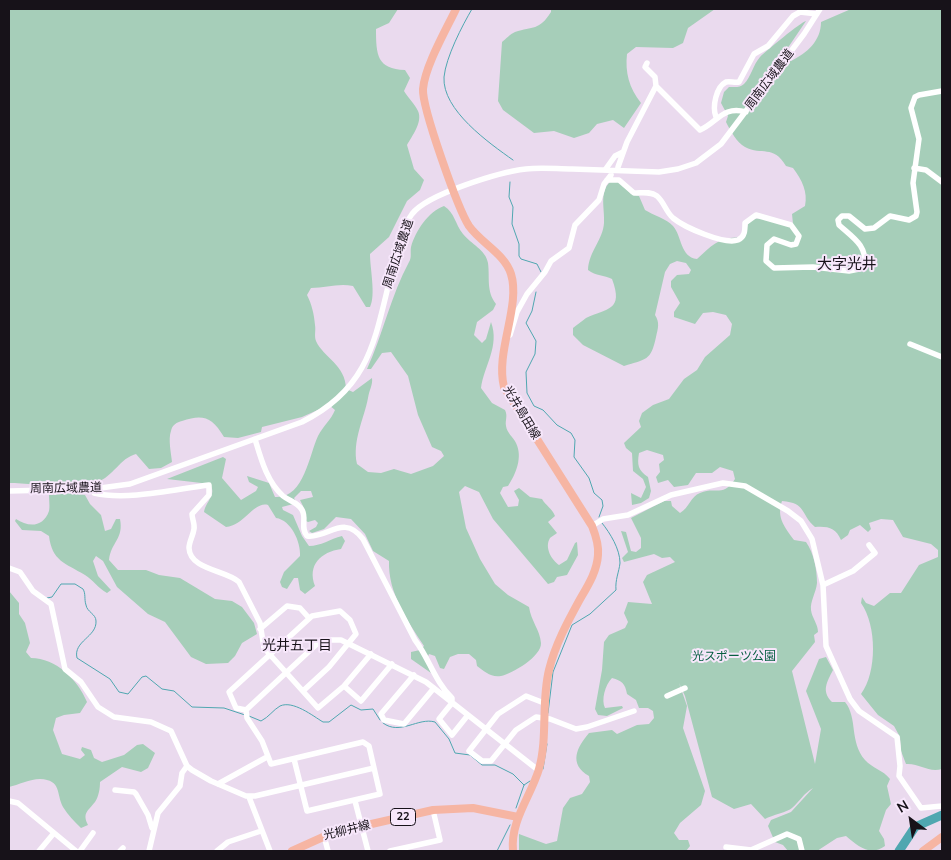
<!DOCTYPE html>
<meta charset="utf-8">
<style>
body{margin:0}
#map{position:relative;width:951px;height:860px;overflow:hidden;background:#eadaee;font-family:"Nunito Sans",sans-serif}
canvas{display:block}
.frame{position:absolute;inset:0;border:10px solid #171219;pointer-events:none}
.north{position:absolute;left:886px;top:795px;width:50px;height:50px;-webkit-text-stroke:4px #f7e7fb;paint-order:stroke;rotate:329deg;font-size:14px;font-weight:700;line-height:20px;text-align:center;color:#171219}
.north::after{content:'';display:block;margin:auto;width:18px;height:22px;background:#171219;clip-path:polygon(50% 0,100% 100%,50% 72%,0 100%)}
</style>
<div id="map">
<canvas width="951" height="860"></canvas>
<div class="frame"></div>
<div class="north">N</div>
</div>
<script>
const context = document.querySelector('canvas').getContext('2d');
context.lineJoin = 'round';
function fillPath(path, color) {
  context.fillStyle = color;
  context.fill(path, 'evenodd');
}
function trace(path, color, width, dash) {
  context.strokeStyle = color;
  context.lineWidth = width;
  context.lineCap = dash ? 'butt' : 'round';
  context.setLineDash(dash || []);
  context.stroke(path);
}
function drawText(font, color, halo, rows, align = 'center') {
  context.font = font + ' "Nunito Sans","Noto Sans JP",sans-serif';
  context.lineWidth = 4;
  context.setLineDash([]);
  context.textBaseline = 'middle';
  context.strokeStyle = halo;
  context.fillStyle = color;
  for (const [text, x, y, turn = 0] of rows) {
    context.save();
    context.translate(x, y);
    context.rotate((+turn || 0) * Math.PI / 180);
    context.textAlign = isNaN(turn) ? turn : align;
    if (halo) context.strokeText(text, 0, 0);
    context.fillText(text, 0, 0);
    context.restore();
  }
}
fillPath(new Path2D(`
 M9,9H398L389,23L376,29C376,55 377,69 405,70L410,78L404,91C408,98 415,104 418,111C423,122 412,136 407,145L414,169L424,180L420,190L407,201L389,237L370,254C370,269 376,295 370,307H366L353,286C338,283 326,288 311,288L307,295C312,305 314,314 315,325C316,330 314,336 316,341C323,357 346,365 346,389L353,392L372,378C373,385 369,390 368,398C364,419 352,441 357,464L368,472L381,473L394,469L411,474L433,466L444,456L441,451L432,447L418,415L408,376L391,352L382,353L371,369H367C383,334 391,295 409,262C412,257 410,252 411,247C416,230 428,212 444,206C455,213 455,224 463,234C471,244 486,250 488,263C490,278 486,291 496,304L493,310L477,322L474,335L482,343L486,339L491,322C500,346 484,366 481,388L492,403L505,410C508,416 505,420 506,426C507,433 513,437 516,443C523,457 516,474 508,486L503,487L500,493L508,507L518,506L519,500L514,491L519,488L530,497L542,499C546,506 552,508 555,516L548,522L557,533C555,535 552,536 550,538C544,548 552,560 559,565L567,560L575,543L577,542L578,555L567,575L557,577L554,582L548,584L493,519L479,492L465,486L459,492L466,528L480,559L495,584L508,595L529,607C531,621 540,630 541,643C542,656 512,674 501,676C491,678 484,671 477,666L476,660L469,654H458L450,657L444,669L440,668L435,656L429,654L426,661L431,673L411,659V652L420,650L424,646C407,620 388,593 389,561L373,551L365,534L351,519L336,517L324,529L312,533L309,531L316,527L318,523L315,520L308,522L306,521L305,510L300,500L313,497L311,491H301L294,498L297,503L282,507L283,510L293,515L302,536L309,546C321,546 330,539 342,536L345,541L341,549C321,552 307,565 315,586L305,594L300,590L298,578H294L287,589L282,587L280,582L284,572L300,556C301,542 291,520 276,518L268,505C254,501 245,525 226,527L204,512C206,501 217,495 210,484L167,479L223,457L226,459L222,478L241,500L256,491L258,487L249,482L247,476L269,483L275,497C304,499 309,455 318,436C323,426 331,420 335,410L329,405L302,417L262,427L261,432L238,438L224,437C212,417 203,414 182,421C177,422 172,425 171,431C168,439 171,453 172,462L161,468L149,469L136,454C120,458 113,477 97,482C78,490 31,483 9,483Z
 M551,9H715L688,28L683,43L673,48L636,47L627,54C625,72 629,88 641,103L624,128L613,120L597,124L589,133L574,138L554,131L534,133L503,110L498,101L502,42C506,39 510,34 515,32C533,26 539,31 551,12Z
 M851,9H942V769C928,773 920,763 906,764L901,751L900,737L894,726L878,715L861,694C877,672 877,626 861,603L862,597L866,603L874,606L890,593H901L919,565L938,557V550L931,544L903,537L893,520L881,519L869,523L871,529L868,532L860,525L850,530L848,535L841,540C836,528 828,526 815,527C800,514 807,503 782,501C776,517 785,528 794,540L806,542C814,553 817,570 817,583C816,593 810,601 811,610C812,618 818,624 818,632L814,635L815,642L792,671L815,764L821,729L806,691L819,659L826,657L833,670C827,682 821,691 832,702H845C858,718 849,741 865,760C872,768 883,770 890,779L887,786L891,804L886,810L879,831L884,839L885,846C870,857 858,846 846,836L837,838L817,851H788L783,845L775,842L768,826L771,820L791,812L813,788C803,794 800,801 792,808C788,812 772,815 765,819L751,804L734,809L712,797L685,696L679,683L687,706L683,728L705,791L701,805L680,823L674,833L679,840H688L690,846L686,851H519V834L546,844L557,841L563,808L570,798L582,794L590,782L589,776C568,764 577,747 589,733L612,730L617,734L637,725L649,724L654,718L653,711L648,708H639L636,700L627,694C625,683 622,681 612,678C605,685 601,700 605,708L622,706L623,708L607,716L598,715L595,709L602,670L604,642L609,635L625,628L628,622L624,613L628,602L652,604L643,582L647,575L675,562L670,557L662,558L654,554L624,562L622,558L628,552L621,531L626,532L631,551L636,552L641,548V538L631,518L664,501H671L672,506L680,513C689,508 691,496 700,493C715,486 723,498 735,479L733,471L720,467L712,473H696L688,485L674,487L668,480L658,483L656,477L660,472L659,464L664,460L663,455L647,450L639,453C637,465 638,470 648,477L651,491L649,498L641,503L632,505L631,493L641,498L646,487L643,479L633,471L632,453L626,448L624,443L641,427L639,421L642,413L653,405L669,399L684,379L697,370L705,357L730,335L732,324L726,315L713,312L703,313L695,324L674,317V312L680,303L671,287V281L677,275L689,274L691,270L686,263L677,261L670,264L665,272L655,315C660,323 658,328 656,337C651,361 646,359 624,366L583,345L573,335V328C577,325 582,321 586,318C607,308 624,311 612,279C604,275 596,276 588,270C589,251 603,240 604,223C605,209 599,192 610,182H620L631,194L639,196L645,210C653,215 667,219 673,226C682,236 680,257 697,259C713,244 721,235 744,238L748,224L753,219L762,218L793,224L792,214L805,206C808,192 802,180 793,168L786,166C773,144 762,156 745,147C737,143 730,130 726,122L728,116L721,103L724,92L729,87C735,87 740,88 744,84C751,77 753,65 760,57C766,51 801,22 806,21L783,55L791,61C807,53 821,41 821,22Z
 M74,493L85,495L90,504L101,515L105,531L111,529L116,519H120C124,539 111,542 109,560L118,570H146L159,575L180,578L215,599L232,601L242,607L254,623L257,634L242,643L235,656L228,663L206,664L191,657L165,622L148,614L117,587L103,561L96,556L93,561L98,576L111,590L107,593C98,588 93,580 85,575C65,563 52,561 49,536L41,531L22,530L15,521L16,519C28,527 43,528 49,511C50,507 49,500 49,495Z
 M9,591L19,603V614L25,623L30,643L26,652L31,658C56,658 78,680 87,702L80,713L64,715L56,718L53,730L62,754L80,759L85,755L81,750L82,747L91,750L94,758L102,762L124,755L137,745L143,744L155,753L148,768L141,772L122,767L100,782C100,788 99,796 95,802C88,811 82,813 88,825L81,828C74,821 68,815 63,807C56,794 62,780 40,779C30,779 18,785 9,787Z`), '#a6ceb9');
trace(new Path2D(`
 M472,9C462,26 446,57 444,77C442,110 489,143 513,160
 M510,182L509,197L513,207L512,224L519,244V256L521,259L537,264L541,272
 M536,292L532,311L526,323L536,341L535,354L526,372L527,393L534,406L543,410L557,425L571,433L575,440L574,457L589,478L594,493L602,500L603,506L599,517
 M47,598L52,597L61,584H75L83,589C86,594 84,599 86,605C87,612 96,614 96,621C97,637 73,641 77,658L110,679L119,692L128,694L142,677L146,676L162,689L174,691L192,707L224,708L245,715
 M548,713L553,672L572,625L590,614L616,590C615,580 619,572 620,563C620,549 610,533 602,523
 M249,716L261,721C269,717 273,710 280,706C293,700 313,716 323,722H329L351,705L361,710L373,709L380,720
 M383,723C400,736 418,717 435,722L449,739L455,753L470,755L482,765H495L513,774L524,785
 M543,769L547,744
 M516,808L524,785L530,781
 M497,851L510,825`), '#4fa7b0', 1);
trace(new Path2D(`
 M899,851L915,827L942,815`), '#4fa7b0', 9);
trace(new Path2D(`
 M656,86L700,130C717,123 723,105 746,112
 M716,117C712,107 716,87 726,82C730,81 735,83 739,82L754,54L768,46L793,16L800,12L817,14
 M618,167L627,142L656,86L655,77L645,67L647,63
 M914,168L926,170L942,182
 M605,170L615,156L623,152
 M607,180H619L634,193C642,193 650,191 657,196C664,202 666,212 673,218C684,227 724,245 738,240C745,237 745,230 745,223L756,215L791,225L799,236L796,244L791,245L774,239L767,245L766,261L774,268L813,267L849,271L859,269L864,265C868,246 852,237 839,225L838,220L842,216H849L865,229L874,228L890,216L909,220L916,216L917,212L913,183L919,139L911,108L915,97L919,95L942,91
 M507,337L510,335L517,312L527,294L545,272L551,261L569,248L575,225L599,200L604,184L611,175
 M910,344L942,357
 M255,439C261,459 267,482 283,496C289,501 298,502 302,510C307,518 300,528 307,536C328,539 343,513 363,539L415,640C429,658 435,682 452,698V703L439,719L452,735L468,715
 M93,489L94,493C127,501 176,489 209,485V495L192,514C192,519 195,524 194,529C193,536 189,542 189,548C190,570 226,570 239,582L260,623L264,648L318,708L344,686L371,654
 M9,491L93,489L130,484L302,422C374,386 375,334 394,263C398,247 402,228 412,214C427,194 500,172 526,169C541,167 557,169 572,169C601,170 630,171 659,172L678,169L696,163L721,144L804,34L820,9
 M592,526L603,519L628,515L671,495L723,483L745,486L788,511L801,521L812,539L823,585L826,646L850,699L859,711L897,737L900,766L899,776L921,808L942,806
 M9,568L20,572L33,591L51,604L65,669L81,682L98,707L114,717L151,722L171,731L187,766L192,770L211,781L246,796H255L374,768
 M823,585L853,571L875,553L869,545
 M260,629L287,606L300,608L309,618
 M414,675L381,714L384,720L404,724L434,688
 M344,686L361,701L392,664
 M667,696L685,688
 M544,703L526,696L498,714L469,751L482,761H491L516,730L536,717L550,719L576,729L587,727L634,711
 M246,710L236,708L229,692L312,616L340,611L350,620L356,634L329,667L303,691
 M294,759L307,811L380,794L369,746L363,742L271,764L262,741L247,718L246,710L318,643L327,640H341L426,682L538,770
 M218,784L267,757
 M115,790L134,792L136,794L148,815L152,828
 M249,797L270,851
 M9,801L18,803L76,851
 M355,801L368,851
 M324,836L328,851
 M726,847L751,850L787,834L799,839L802,851
 M39,851L54,833
 M80,851L93,833
 M120,851L123,848
 M149,851L158,813L180,786L182,773L187,766
 M217,851L228,842L261,831
 M390,851L440,840L433,810`), '#fff', 5.5);
trace(new Path2D(`
 M456,9C446,30 425,66 423,89C422,108 458,209 469,226C481,243 505,254 511,274C521,306 495,352 504,387L592,526C596,536 599,545 598,555C597,572 587,587 579,601C567,623 555,645 549,670C541,702 548,737 539,769C531,796 510,821 513,851
 M292,851L332,833L433,810L473,808L518,817
 M923,851L942,837`), '#f6b5a3', 8);
for (const [x, y, w] of [
 [403,817,25]
]) {
  const box = new Path2D();
  box.roundRect(x - w / 2, y - 8.5, w, 17, 4);
  context.fillStyle = '#f7e7fb';
  context.fill(box);
  trace(box, '#171219', 1);
}
drawText('bold 11px', '#171219', null, [
 ["22",403,817]
]);
drawText('12px', '#171219', '#f7e7fb', [
 ["周南広域農道",770,80,-53],
 ["周南広域農道",399,254,-72],
 ["光井島田線",521,413,59],
 ["周南広域農道",66,489,-1],
 ["光柳井線",347,831,-14]
]);
drawText('12px', '#065f41', '#f7e7fb', [
 ["光スポーツ公園",734,657]
]);
drawText('14px', '#171219', '#f7e7fb', [
 ["光井五丁目",297,647]
]);
drawText('15px', '#171219', '#f7e7fb', [
 ["大字光井",847,265]
]);
</script>
